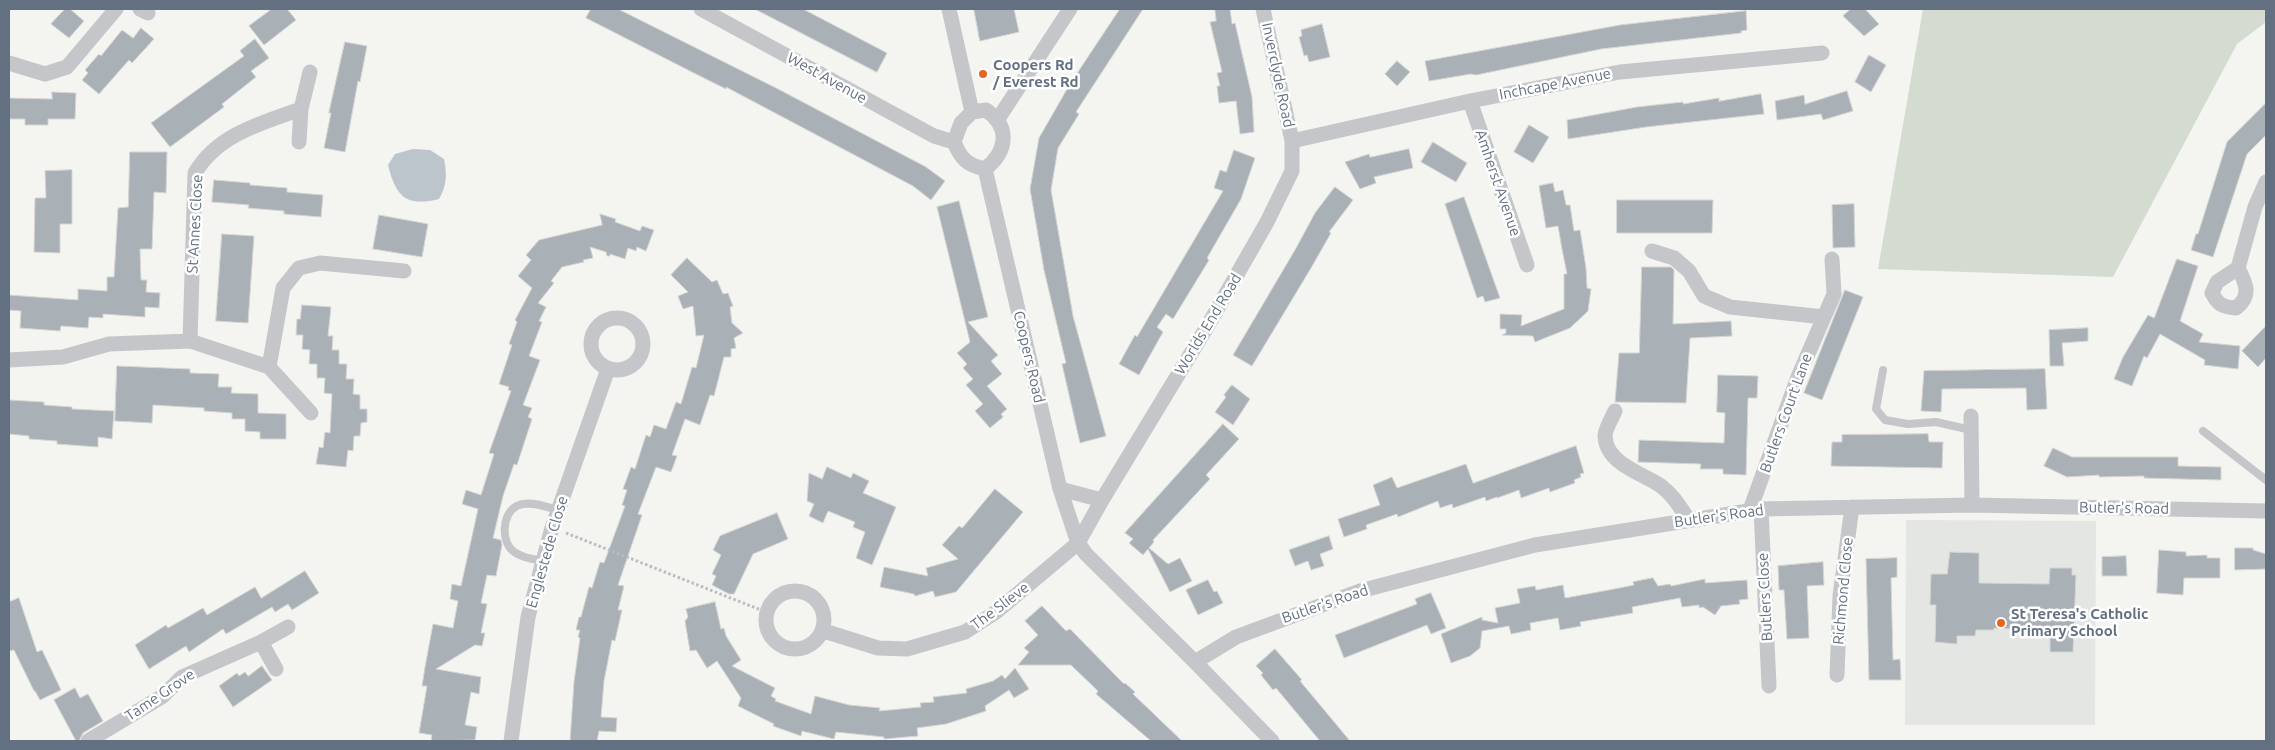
<!DOCTYPE html>
<style>
body{margin:0}
#map{position:relative;width:2275px;height:750px;overflow:hidden;background:#f4f4f0;font-family:Ubuntu,sans-serif}
canvas{display:block}
.frame{position:absolute;inset:0;border:10px solid #627082;pointer-events:none}
</style>
<div id="map">
<canvas width="2275" height="750"></canvas>
<div class="frame"></div>
</div>
<script>
const context = document.querySelector('canvas').getContext('2d');
context.lineJoin = 'round';
function fillPath(path, color) {
  context.fillStyle = color;
  context.fill(path, 'evenodd');
}
function trace(path, color, width, dash) {
  context.strokeStyle = color;
  context.lineWidth = width;
  context.lineCap = dash ? 'butt' : 'round';
  context.setLineDash(dash || []);
  context.stroke(path);
}
function drawText(font, color, halo, rows, align = 'center') {
  context.font = font + ' Ubuntu,sans-serif';
  context.lineWidth = 5;
  context.setLineDash([]);
  context.textBaseline = 'middle';
  context.strokeStyle = halo;
  context.fillStyle = color;
  for (const [text, x, y, turn = 0] of rows) {
    context.save();
    context.translate(x, y);
    context.rotate((+turn || 0) * Math.PI / 180);
    context.textAlign = isNaN(turn) ? turn : align;
    if (halo) context.strokeText(text, 0, 0);
    context.fillText(text, 0, 0);
    context.restore();
  }
}
fillPath(new Path2D(`
 M1906,520L2096,521L2095,725H1905Z`), '#e4e6e3');
fillPath(new Path2D(`
 M1923,9H2266V22L2237,44L2113,277L1878,269Z`), '#d4dbd1');
fillPath(new Path2D(`
 M413,149L430,150L444,159C447,174 447,185 439,199C406,207 396,197 388,165L395,154Z`), '#bcc5cc');
const building = new Path2D(`
 M65,9H70L84,21L69,38L51,24Z
 M272,9H287L296,20L264,45L249,26Z
 M591,9H618L778,89L926,167L945,181L931,200L913,186L726,87V89L690,71L586,18Z
 M755,9H803L887,53L877,72Z
 M974,9H1014L1019,32L980,41Z
 M1120,9H1143L1076,112L1079,114L1058,148L1051,190L1073,316L1106,436L1080,443L1062,364L1066,363L1044,270L1030,189L1039,138L1070,84Z
 M1215,9H1230L1232,24L1235,23L1252,97L1254,132L1240,134L1236,101L1219,103L1217,86H1220L1217,73L1222,72L1210,22L1216,21Z
 M1851,9H1865L1879,24L1864,36L1843,16Z
 M1746,11L1747,30L1741,31V33L1601,49L1476,75L1471,74L1429,81L1425,61L1620,25Z
 M1322,24L1330,57L1309,62L1307,55L1304,56L1299,37L1302,36L1301,30Z
 M141,28L154,39L132,63L129,60L99,94L82,80L88,73L85,70L99,54L101,56L122,30L133,38Z
 M255,39L269,58L251,71L256,77L222,104L224,107L170,147L151,123L244,56L240,51Z
 M345,42L367,46L360,82L358,81L345,152L324,148L331,113H329Z
 M1869,55L1886,65L1871,92L1855,82Z
 M1397,61L1410,72L1397,86L1385,74Z
 M1847,91L1853,111L1823,120L1821,114L1777,120L1775,101L1804,95L1805,104Z
 M52,92L76,93L75,119H48V125H25V119H9V98L52,99Z
 M1761,94L1764,114L1646,127L1568,139L1567,120L1637,107L1683,102V104L1719,98V101Z
 M2266,103V135L2247,154L2213,257L2191,250L2196,234H2198L2227,142Z
 M1529,125L1549,137L1533,163L1514,152Z
 M1433,142L1467,163L1456,182L1421,162Z
 M1409,149L1413,168L1374,177L1376,183L1360,189L1345,162L1369,154L1370,157Z
 M1234,150L1255,158L1241,199L1207,258L1209,260L1173,319L1166,314L1157,327L1163,332L1139,375L1119,364L1135,335L1137,337L1223,191L1214,188L1220,170L1226,172Z
 M130,152H167L166,193L154,192L152,249H140L141,280H147L146,292L160,293L159,308L145,307V317L103,314V318L89,317L88,328L61,326L60,331L20,328L21,311L9,310V295L78,300V289L107,291V277H114L118,208L128,207Z
 M72,170V224H60V253L34,252L35,198H46L45,171Z
 M214,180L250,183V185L287,188V192L323,195L321,217L284,214V211L248,208L249,205L212,202Z
 M1553,183L1555,192L1563,190L1566,205H1570L1574,231L1580,230L1586,268L1587,288L1591,289L1588,311L1570,328L1535,342L1533,336L1502,335L1506,333V329H1500V314L1522,315L1521,326L1564,309V274H1567L1562,249L1558,226L1546,228L1539,186Z
 M1335,187L1353,200L1329,232L1331,233L1311,268L1252,366L1233,355L1295,250L1315,213Z
 M1464,197L1500,298L1485,302L1483,296L1477,298L1445,204Z
 M1617,200H1713L1712,233H1617Z
 M959,201L988,317L968,322L998,355L991,361L1002,374L987,386L1007,409L1001,414L1003,417L990,428L975,411L983,404L966,385L973,379L963,368L967,364L957,353L970,342L937,207Z
 M1854,204L1855,247L1833,248L1832,205Z
 M600,214L616,219L615,222L640,231L642,226L654,230L646,251L637,247L636,251L628,248L625,259L610,254V256H607L606,252L590,247L593,258L583,260L584,262L562,267L551,281L554,283L538,303L546,307L539,321L542,322L529,356L540,360L523,405L532,408L528,417L532,419L517,465L514,464L503,496L493,538L501,540L502,545L496,576L487,575L481,603L487,604L481,633H485L482,646L475,645L436,669L481,677L479,694L471,692L465,725L477,727L475,740L431,741L432,735L419,733L427,686H422L425,667L433,624L453,628L458,601L450,599L452,584L461,586L478,509L462,504L466,490L481,495L494,454L489,453L511,391L508,390L509,387L499,384L512,345L509,344L517,322L515,320L532,288L518,276L531,260L526,255L539,240L602,225Z
 M379,215L428,224L422,257L373,249Z
 M222,234L254,236L248,323L216,321Z
 M687,258L712,282L717,280L723,294L728,293L733,306L730,307L732,323L743,333L734,338L736,348L731,349V357H724L714,396L710,395L700,425L685,419L672,455L677,456L671,472L656,467L638,514L642,515L618,585L624,586L618,610H622L615,641L612,640L604,681L601,717L617,718L616,732L599,731L597,741H570L574,682L580,638L578,637L580,630H576L579,617H581L589,587L592,588L600,562L604,563L625,506L622,505L627,490L623,489L631,467L635,469L646,435L650,437L654,425L666,429L676,402L681,404L692,367L696,368L704,335L696,336L693,306L683,309L678,296L688,292L671,275Z
 M2177,259L2198,266L2180,321L2203,334L2199,342L2240,346L2238,369L2204,365L2205,360L2160,334L2147,358L2144,356L2132,386L2114,379L2123,357L2148,315L2154,318Z
 M1642,267H1671L1674,270L1673,324L1731,321L1732,336L1690,338L1686,403L1615,402L1619,353H1639Z
 M1845,290L1863,297L1822,400L1804,393Z
 M302,305L331,307L328,336H333L332,350H339V364H347L346,379H354L353,394L360,395V409H367V422L361,423L360,436H354L353,451L348,450L346,467L316,464L319,447L323,448L325,432L330,433L332,394L324,393L325,378H317V364H309L310,350L302,349L303,335H296L297,319H300Z
 M2266,326V358L2258,367L2242,351Z
 M2088,328V341L2062,343L2064,366H2050L2049,330Z
 M117,366L190,369V373L219,374L218,387H232L231,393L258,394V413L286,414V439H260V432L245,431V419H232V413L204,411V408L153,405L152,423L115,421Z
 M2045,369L2047,409L2027,410L2026,388L1942,389L1941,412L1921,411L1924,371Z
 M1718,375L1758,376L1757,398H1748L1746,475L1723,474V469H1700L1701,464L1638,462L1639,440L1724,443L1725,413L1717,412Z
 M1232,385L1250,399L1233,425L1215,412L1226,397L1224,395Z
 M9,400L44,402V405L72,407V409L114,411L112,439L98,437V447L57,444V441L29,439V436L9,434Z
 M1223,424L1239,439L1206,475L1210,479L1153,540L1154,542L1149,548L1168,564L1180,558L1192,581L1170,592L1148,549L1143,555L1129,543L1133,539L1125,533Z
 M1928,434L1929,442H1943L1942,468L1831,466L1832,442H1842V435Z
 M1576,446L1584,473L1580,474L1581,477L1574,480L1575,483L1550,492L1549,488L1521,498L1519,490L1497,498V497L1486,501L1485,497L1453,508L1452,504L1440,508L1438,501L1398,517L1397,514L1366,525L1367,529L1344,537L1338,519L1380,505L1373,485L1392,477L1397,488L1466,464L1473,483Z
 M2053,448L2072,457H2178V466L2221,467V480L2144,478V476L2099,477V475L2067,477L2044,466Z
 M827,467L851,478L853,473L869,481L863,493L896,507L872,565L856,558L865,532L853,527L855,522L828,511L823,523L809,516L814,504L807,501L809,473L822,479Z
 M995,489L1023,512L956,592L935,597L933,591L915,596L914,594L880,587L884,567L928,576L926,568L958,559L942,545L959,526L962,528Z
 M777,513L788,539L753,554L734,594H729L712,585L716,576L712,574L721,555L713,550L720,536Z
 M1329,536L1333,549L1320,554L1324,566L1311,570L1308,561L1295,566L1289,550Z
 M2235,548H2253V550L2266,554V569L2235,570Z
 M2159,550L2186,552V556L2207,555V558H2220V578H2184L2183,595L2157,593Z
 M1950,552L1979,553V583L2049,584L2050,568H2072V575H2076L2073,652H2050V635H2030V630L1994,628V630H1976L1975,636H1957V644L1935,642L1936,605H1930L1931,574H1947Z
 M2126,556L2127,576H2102V557Z
 M1897,558V577L1891,578L1893,660L1900,659L1901,680H1869L1866,559Z
 M1823,562L1824,585L1807,586L1809,638L1787,639L1784,590H1779L1778,566Z
 M305,571L319,593L292,610L288,604L275,612L272,607L226,634L223,629L189,652L186,646L149,669L135,645L166,625L168,628L203,608L207,615L255,587L261,598Z
 M1653,578L1658,586L1670,584L1671,586L1705,579V583L1747,580L1748,599L1739,600L1740,604L1721,606L1715,615L1703,607L1699,608V605L1682,607L1680,598L1632,607L1633,613L1580,622L1581,626L1560,630L1558,618L1530,623L1531,630L1511,634L1509,626L1482,631L1480,648L1470,656L1451,663L1441,634L1482,617V620L1498,623L1495,608L1520,603L1517,589L1535,586L1536,590L1563,585L1565,598L1609,590L1634,585L1633,582Z
 M1208,580L1214,592L1217,591L1223,603L1198,615L1186,590Z
 M1431,593L1446,628L1431,634L1427,625L1344,658L1335,635L1417,604L1415,599Z
 M19,598L37,652L42,650L61,690L40,700L35,691H34L14,650L9,651V602Z
 M715,602L721,629L724,628L726,636L741,660L732,666L775,688L771,696L776,699L775,701L811,714L815,696L849,705L880,708L879,711L921,707L920,703L934,702L933,697L967,693L966,689L993,681L1002,675L1005,679L1015,668L1029,689L1014,698L1009,690L985,706L986,711L946,724L917,728L918,736L884,739V737L836,732L834,739L802,731L801,736L773,726L774,724L738,706L741,698L717,661L707,668L696,650L690,651L685,621L688,617L686,609Z
 M1042,606L1066,631L1070,629L1124,684L1125,683L1135,692L1133,694L1182,741H1151L1096,694L1098,691L1071,665H1018L1029,652L1024,648L1038,635L1025,621Z
 M1275,649L1302,680L1300,681L1350,741H1320L1276,688L1273,690L1261,675L1263,673L1256,666Z
 M262,666L272,680L233,707L219,686L237,673L239,676L245,672L248,676Z
 M75,688L80,698L88,694L103,721L83,733L79,741H76L54,700Z`);
fillPath(building, '#a9b0b6');
trace(building, '#d5d5d3', 1);
trace(new Path2D(`
 M566,533L766,612`), '#bbbdbf', 3, [2.5, 2.5]);
trace(new Path2D(`
 M1883,370L1876,409L1885,420L1908,424L1936,422L1971,430
 M2203,431L2266,480
 M543,561C533,559 517,557 510,548C500,534 504,507 523,504C535,502 547,507 558,510`), '#c4c6ca', 8);
trace(new Path2D(`
 M140,9L148,13
 M701,9L934,136L954,142
 M949,9L972,112
 M9,63L45,74L67,67L116,9
 M1470,101L1527,265
 M986,110C1011,127 1007,152 985,169C967,165 961,159 954,142L961,123L972,112Z
 M998,119L1070,9
 M1292,141L1470,101L1620,72L1822,53
 M299,142L301,109L310,72
 M985,169L1060,489L1078,543L1086,554L1195,662L1272,741
 M1652,251L1674,258L1689,271L1704,296L1730,307L1824,317
 M2238,268L2217,282L2212,293C2218,305 2223,307 2236,308C2252,296 2246,283 2238,268L2255,207L2266,182
 M591 344a26 26 0 1 1 52 0a26 26 0 1 1-52 0Z
 M190,341L195,173C217,135 261,123 301,109
 M9,360L63,357L109,344L190,341L269,367L311,413
 M269,367L283,288L299,268L320,263L404,271
 M1615,411C1612,418 1605,429 1605,436C1606,464 1642,473 1661,486C1673,495 1680,507 1688,519
 M1971,416L1972,505
 M1060,489L1102,500
 M1761,509L1769,686
 M1750,510L1798,377L1834,294L1832,259
 M766 620a29 29 0 1 1 58 0a29 29 0 1 1-58 0Z
 M824,631L878,648L907,649L965,632L996,612L1078,543L1102,500L1207,327L1267,222L1292,171V141L1263,9
 M261,642L276,669
 M1195,662L1236,637L1360,591L1535,545L1761,509L1972,505L2266,511
 M1837,675L1840,596L1852,507
 M88,741L163,696L182,677L261,642L288,627
 M511,741L528,617L552,528L608,369`), '#c4c6ca', 15);
for (const [x, y, r, color] of [
 [983,74,5,"#e6641e"],
 [2001,623,5,"#e6641e"]
]) {
  const dot = new Path2D();
  dot.arc(x, y, r, 0, 2 * Math.PI);
  context.fillStyle = color;
  context.fill(dot);
  trace(dot, '#fff', 2);
}
drawText('bold 15px', '#627082', '#fff', [
 ["Coopers Rd",993,65],
 ["/ Everest Rd",993,82],
 ["St Teresa's Catholic",2011,614],
 ["Primary School",2011,631]
], 'left');
drawText('15px', '#627082', '#fff', [
 ["Inverclyde Road",1278,75,78],
 ["West Avenue",827,78,29],
 ["Inchcape Avenue",1555,84,-11],
 ["Amherst Avenue",1498,183,71],
 ["St Annes Close",195,224,-87],
 ["Worlds End Road",1208,324,-59],
 ["Coopers Road",1029,357,77],
 ["Butlers Court Lane",1786,413,-70],
 ["Butler's Road",2124,508,1],
 ["Butler's Road",1719,516,-8],
 ["Englestede Close",547,552,-74],
 ["Richmond Close",1843,591,-85],
 ["Butlers Close",1765,597,-93],
 ["Butler's Road",1325,604,-19],
 ["The Slieve",1000,606,-37],
 ["Tame Grove",160,695,-34]
]);
</script>
